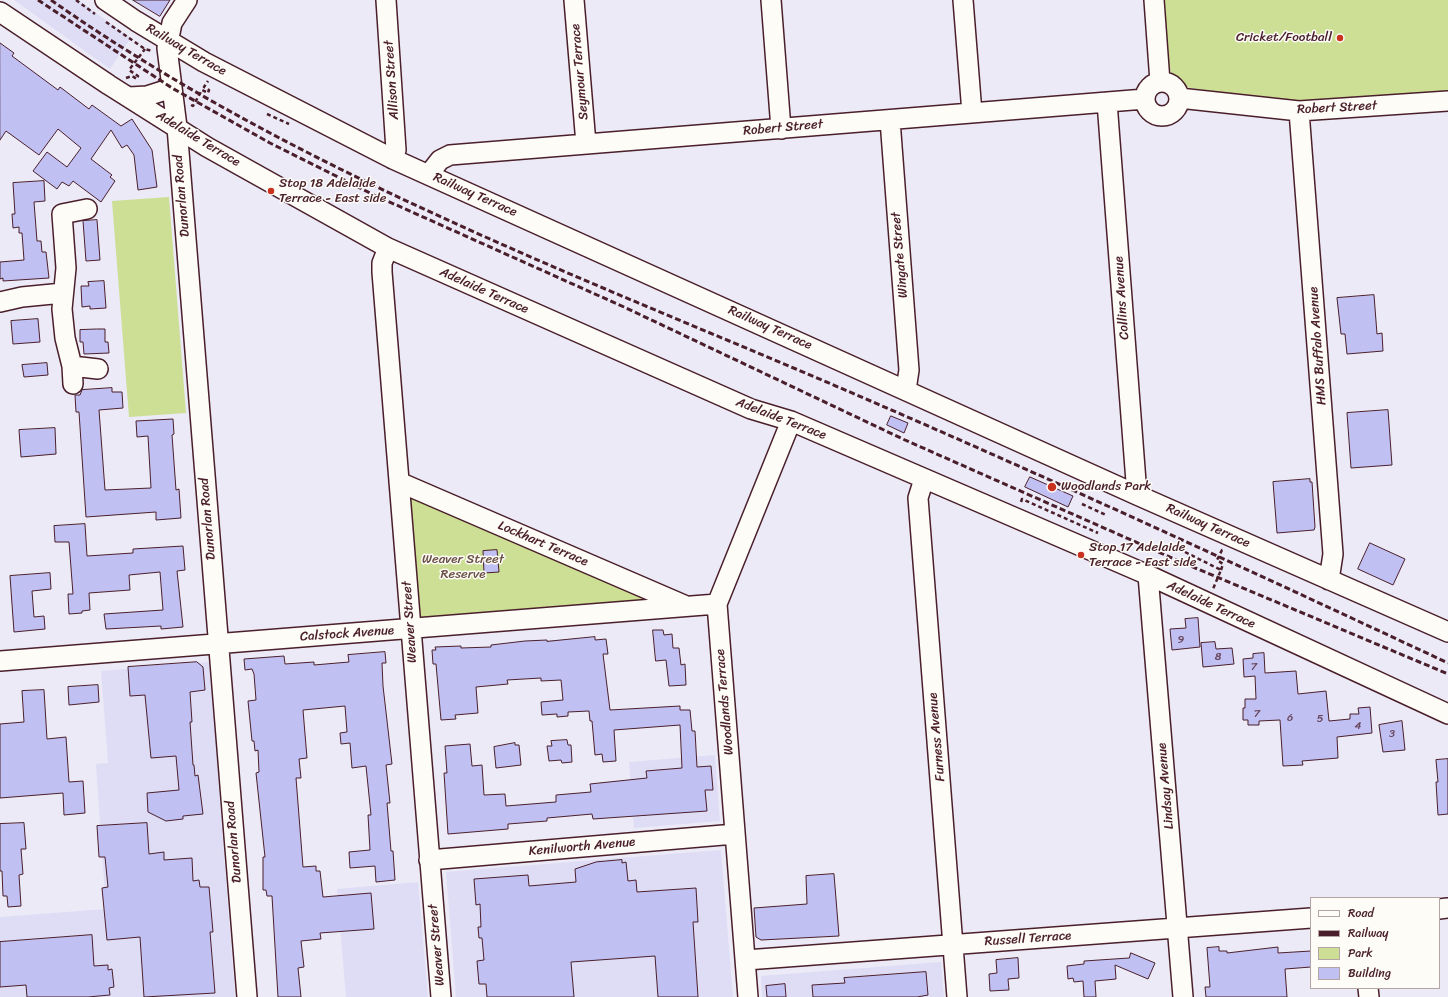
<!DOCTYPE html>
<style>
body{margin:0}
#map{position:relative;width:1448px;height:997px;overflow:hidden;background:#ebeaf6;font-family:Sriracha,sans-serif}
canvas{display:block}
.legend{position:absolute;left:1310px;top:897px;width:130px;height:92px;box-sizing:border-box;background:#fdfcf7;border:1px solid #b5a4a5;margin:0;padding:5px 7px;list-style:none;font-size:12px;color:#4a1f2b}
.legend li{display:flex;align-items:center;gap:8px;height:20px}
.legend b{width:20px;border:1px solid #b5a4a5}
</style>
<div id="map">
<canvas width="1448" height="997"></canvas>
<ul class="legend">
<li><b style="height:5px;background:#fdfcf7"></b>Road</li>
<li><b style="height:5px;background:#4a1f2b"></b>Railway</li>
<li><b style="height:11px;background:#ccdf94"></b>Park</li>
<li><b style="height:11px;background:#c1c0f2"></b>Building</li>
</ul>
</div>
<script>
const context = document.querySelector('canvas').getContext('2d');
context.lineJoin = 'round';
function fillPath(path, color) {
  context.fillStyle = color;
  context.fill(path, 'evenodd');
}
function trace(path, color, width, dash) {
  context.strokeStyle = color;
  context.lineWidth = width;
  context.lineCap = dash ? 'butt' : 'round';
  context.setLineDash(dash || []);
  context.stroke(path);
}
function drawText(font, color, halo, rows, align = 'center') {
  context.font = font + ' Sriracha,sans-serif';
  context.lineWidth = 3;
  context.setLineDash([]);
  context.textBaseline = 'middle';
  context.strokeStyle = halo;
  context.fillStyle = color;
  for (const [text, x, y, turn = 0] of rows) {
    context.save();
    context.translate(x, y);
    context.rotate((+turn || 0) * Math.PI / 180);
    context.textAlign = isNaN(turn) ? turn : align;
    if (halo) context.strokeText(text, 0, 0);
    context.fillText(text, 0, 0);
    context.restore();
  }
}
fillPath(new Path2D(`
 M14,0H78L131,38L110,69Z
 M209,662L235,997H0V917L106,909L96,764L108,763L101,671Z
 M715,755L720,821L634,828L629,762Z
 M721,850L733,997H456L446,872Z
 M418,882L428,997H346L337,889Z
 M941,962L944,997H762L761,976Z`), '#deddf5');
fillPath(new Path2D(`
 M1165,0H1448V94L1291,103L1178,86C1163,67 1166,25 1165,0Z
 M169,197L186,413L129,417L112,201Z
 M409,491L658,602L418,620Z`), '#ccdf94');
const building = new Path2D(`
 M133,0H170L160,16Z
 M0,43L14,53L12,56L58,90L60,87L89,109L92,105L121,126L132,119L152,150L157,187L138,190L134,155L127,145L122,148L111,130L91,159L112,175L110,177L115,181L101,202L73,181L69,186L62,182L57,189L33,171L47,152L67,167L81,148L58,129L39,155L6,131L0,140Z
 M44,181L45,201L34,202L37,241H41L42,252H46L49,278L3,281V278L0,279V262L24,260L22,233H19V227L13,228L12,214H15L13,183Z
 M97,220L100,260L86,261L83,221Z
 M104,281L106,308L90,309V306L82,307L81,286H89L88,282Z
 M1374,295L1377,334L1382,333L1383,351L1347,354L1345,334H1341L1337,298Z
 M38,319L40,342L13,344L11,321Z
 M97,329H105V342H108L109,353L84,354L83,342H80V330Z
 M47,363L48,375L24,377L22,365Z
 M112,388V392H122L123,408L99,410L105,490L151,488L148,436L137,437L136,421L173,419L174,434L172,435L176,490L179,489L181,518L156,520V512L86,517L79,412H76L75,395H80L82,390Z
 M1388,410L1392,465L1351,468L1347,413Z
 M891,416L908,423L904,433L887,425Z
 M55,428L56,454L21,457L19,430Z
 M1030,477L1073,496L1068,507L1025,487Z
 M1310,479V482H1312L1315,527L1314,530L1277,533L1273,482Z
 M85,524L87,556L133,553V549L183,546L185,570L177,571L183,627L161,629V626L106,629L104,614L163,610L160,572L129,575L130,590L89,593L90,610L82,611V613L69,614L68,594H73L69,542H55L54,526Z
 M1370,543L1405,559L1393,585L1358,569Z
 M497,550L499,572L484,573L483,551Z
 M50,573L51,589L32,591L34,617L44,616L45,629L14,632L10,576Z
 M1198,618L1200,647L1172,650L1170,629L1186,628L1185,619Z
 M653,630H663L664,635L672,634L673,648H679L681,665L685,664L686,685L669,686L666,660L656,661Z
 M595,637V640L606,639L608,654H603L610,710L680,706V710H690L692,731H695L697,767L711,766L713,790H705L707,811L593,819L592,814L547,818V821L508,824V829L448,834L444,773H447L445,746L470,744L472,766L482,765L484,795L505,794L506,806L556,802V795L591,792L590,784L647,778L646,771L682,768L680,725L614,730L616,761L603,762L602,754L595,755L592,721H590L589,711L568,712V716L557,717V714L542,715L541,702L563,700L561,680L541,681V678L507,680L508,684L476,687L478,713L455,715L456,719L441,720L436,664H433L432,650H436L435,647L461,646V648L491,647V645L525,641L547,640V641Z
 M1215,642L1216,649L1232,648L1234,664L1203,667L1201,643Z
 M385,652L386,663H382L383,686L392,764L386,765L390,803H387L391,851H393L395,880L376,882L375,866L350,868L349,852L370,850L368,815H371L366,766L352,768L350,743L341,744L340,733L347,732L345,706L303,710L307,758L299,759L301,778H296L303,867L316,866V871H320L323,897L371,893L374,929L320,933L321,939L301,941L304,967L298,968L301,997H278L272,896H267L266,890H263V857H265L256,773L259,772L258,750L255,751L254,741H252L248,701L256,700L254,674L252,669L245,670L244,659L284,656L285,664L314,662V665L349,662L348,655Z
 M1264,653L1265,673L1296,671L1298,694L1326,691L1329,721L1350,719V714H1359L1358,708L1370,707L1372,733L1337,737L1338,758L1302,761L1303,765L1283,766L1280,720L1259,721V725H1248V720H1243V708H1245V699H1256L1255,676L1244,677L1243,659L1253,658V654Z
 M197,662L203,667L205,690L190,692L192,722H190L193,765H194L195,776L198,775L203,814L183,816V819L166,821L148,812L147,793L179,790L176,756L151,758L145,695L130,696L128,667Z
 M98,685L99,702L69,705L68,687Z
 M44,690L47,739L66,737L69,782L83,781L85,813L64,815L63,793L0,798V724L24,722L22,691Z
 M1402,721L1405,750L1383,752L1379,725Z
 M567,740L568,745H571L572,762L562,763L561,760L549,761L547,746H552L551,741Z
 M515,743V745H519L521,765L496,768L494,747Z
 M1448,759V814L1438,815L1436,782H1438L1436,760Z
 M24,823L26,849H21L23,874L19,875L21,906L8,907L7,896H3L2,871H0V824Z
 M147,823L149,854L164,852V860L192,858L193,881L199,880L200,887H209L213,932H210L215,993L144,997L140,937L107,940L102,888L108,887L105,857H99L97,826Z
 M622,860V863L626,862L628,881L636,880L637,892L696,888L698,922H693L698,997H658L655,956L571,962L574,997H487L486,984H479L477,961L484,960L482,938H479L478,927H481L480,904L476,905L474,879L528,875L529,886L576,882L575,869L596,862Z
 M834,874L839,936L761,940L756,937L754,908L807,904L806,876Z
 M92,935L94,966L108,965V970L112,969L114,987L109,988L110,995L88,997H27L26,985L0,987V942Z
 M1219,947V951H1227V953L1278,947V953L1311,951V967L1285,969L1287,997H1206L1205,987H1210L1207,948Z
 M1131,953L1155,963L1148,979L1115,965L1116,979L1095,981L1096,997H1084L1083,981L1074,982L1073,978L1068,979L1067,966L1084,964V961L1129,958Z
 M1018,958L1019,978L1008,979L1009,990L990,991L989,974L997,973L996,960Z
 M926,972L928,995L917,997H813L812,985L845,983L844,978Z
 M785,984L786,997H767L766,986Z`);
fillPath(building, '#c1c0f2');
trace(building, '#4a1f2b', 1);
const minor = new Path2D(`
 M105,0L136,21L204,62L393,159L1137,495L1448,632
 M187,0L172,23L167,48L177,127L247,997
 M386,0L396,150L393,159
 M574,0L586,144
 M771,0L781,129
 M963,0L972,113
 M1154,0L1160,82
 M0,12L109,85L207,147L388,248L751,409L791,421L1148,575L1448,714
 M1145 99a17 17 0 1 1 34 0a17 17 0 1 1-34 0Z
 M129,97L147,96L172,88
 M1179,98L1299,111L1448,101
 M1107,102L1137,495
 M1299,111L1333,554L1329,580
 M890,120L909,370L906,390
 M429,174L440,160L450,155L1145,99
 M388,248L382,263V272L441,997
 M0,302L22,297L63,293
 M72,366L98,369
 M73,384L72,366L65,338L62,309L66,268L62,214L87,209
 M924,479L918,498L957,997
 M399,482L684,605
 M1148,575L1183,997
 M0,661L717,604
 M429,860L735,834
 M1439,909L1448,908
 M746,960L1311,918
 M1368,988L1369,997
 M748,997L717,604L791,421`);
trace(minor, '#4a1f2b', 22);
trace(new Path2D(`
 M76,0L95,14
 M106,22L145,49L152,51
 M126,78L132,76L137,79L138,76L129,70L145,49
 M191,105L193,106L202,90L208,93L209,90L204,87L208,81
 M267,114L289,124
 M1021,502L1022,499L1098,533
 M1082,504L1106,515
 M1185,552L1221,570L1213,589
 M1221,570L1223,564L1217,560L1222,550H1223`), '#4a1f2b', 2.5, [4, 3]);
trace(minor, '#fdfcf7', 19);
trace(new Path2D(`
 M38,0L172,88L270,143L374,195L624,307L905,440L1181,562L1448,674
 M51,0C279,160 540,261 796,369C1015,462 1232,562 1448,663`), '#4a1f2b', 3, [6, 3]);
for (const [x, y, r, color] of [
 [1340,38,4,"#c8321e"],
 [271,191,4,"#c8321e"],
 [1052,487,5,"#c8321e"],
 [1081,555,4,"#c8321e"]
]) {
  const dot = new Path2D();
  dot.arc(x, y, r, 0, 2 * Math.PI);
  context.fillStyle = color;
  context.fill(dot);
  trace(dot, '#fdfcf7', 1.5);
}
drawText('11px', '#68475d', null, [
 ["9",1181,640],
 ["8",1218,657],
 ["7",1254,667],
 ["7",1257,714],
 ["6",1290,718],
 ["5",1320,719],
 ["4",1358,726],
 ["3",1392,734]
]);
drawText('13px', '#4a1f2b', '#fdfcf7', [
 ["Cricket/Football",1332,38,"right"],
 ["Stop 18 Adelaide",279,184],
 ["Terrace - East side",279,199],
 ["Woodlands Park",1061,487],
 ["Stop 17 Adelaide",1089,548],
 ["Terrace - East side",1089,563]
], 'left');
drawText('13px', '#4a1f2b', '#fdfcf7', [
 ["Railway Terrace",186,50,30],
 ["Seymour Terrace",580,72,-95],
 ["Allison Street",392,80,-94],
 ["Robert Street",1337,108,-3],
 ["Robert Street",783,128,-5],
 ["Adelaide Terrace",198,139,31],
 ["Railway Terrace",475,195,24],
 ["Dunorlan Road",182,196,-95],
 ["Wingate Street",900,255,-95],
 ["Adelaide Terrace",484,291,24],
 ["Collins Avenue",1122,298,-94],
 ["Railway Terrace",770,328,24],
 ["HMS Buffalo Avenue",1318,346,-94],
 ["Adelaide Terrace",781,419,21],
 ["Dunorlan Road",208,519,-95],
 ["Railway Terrace",1208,526,24],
 ["Lockhart Terrace",543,544,23],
 ["Adelaide Terrace",1211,605,25],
 ["Weaver Street",410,622,-94],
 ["Calstock Avenue",347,634,-4],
 ["Woodlands Terrace",725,702,-95],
 ["Furness Avenue",937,737,-95],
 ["Lindsay Avenue",1166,786,-95],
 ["Dunorlan Road",234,842,-95],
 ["Kenilworth Avenue",582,847,-5],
 ["Russell Terrace",1028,939,-4],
 ["Weaver Street",437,945,-95]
]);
drawText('13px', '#6a4f45', '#fdfcf7', [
 ["Weaver Street",463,560],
 ["Reserve",463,575]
]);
</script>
